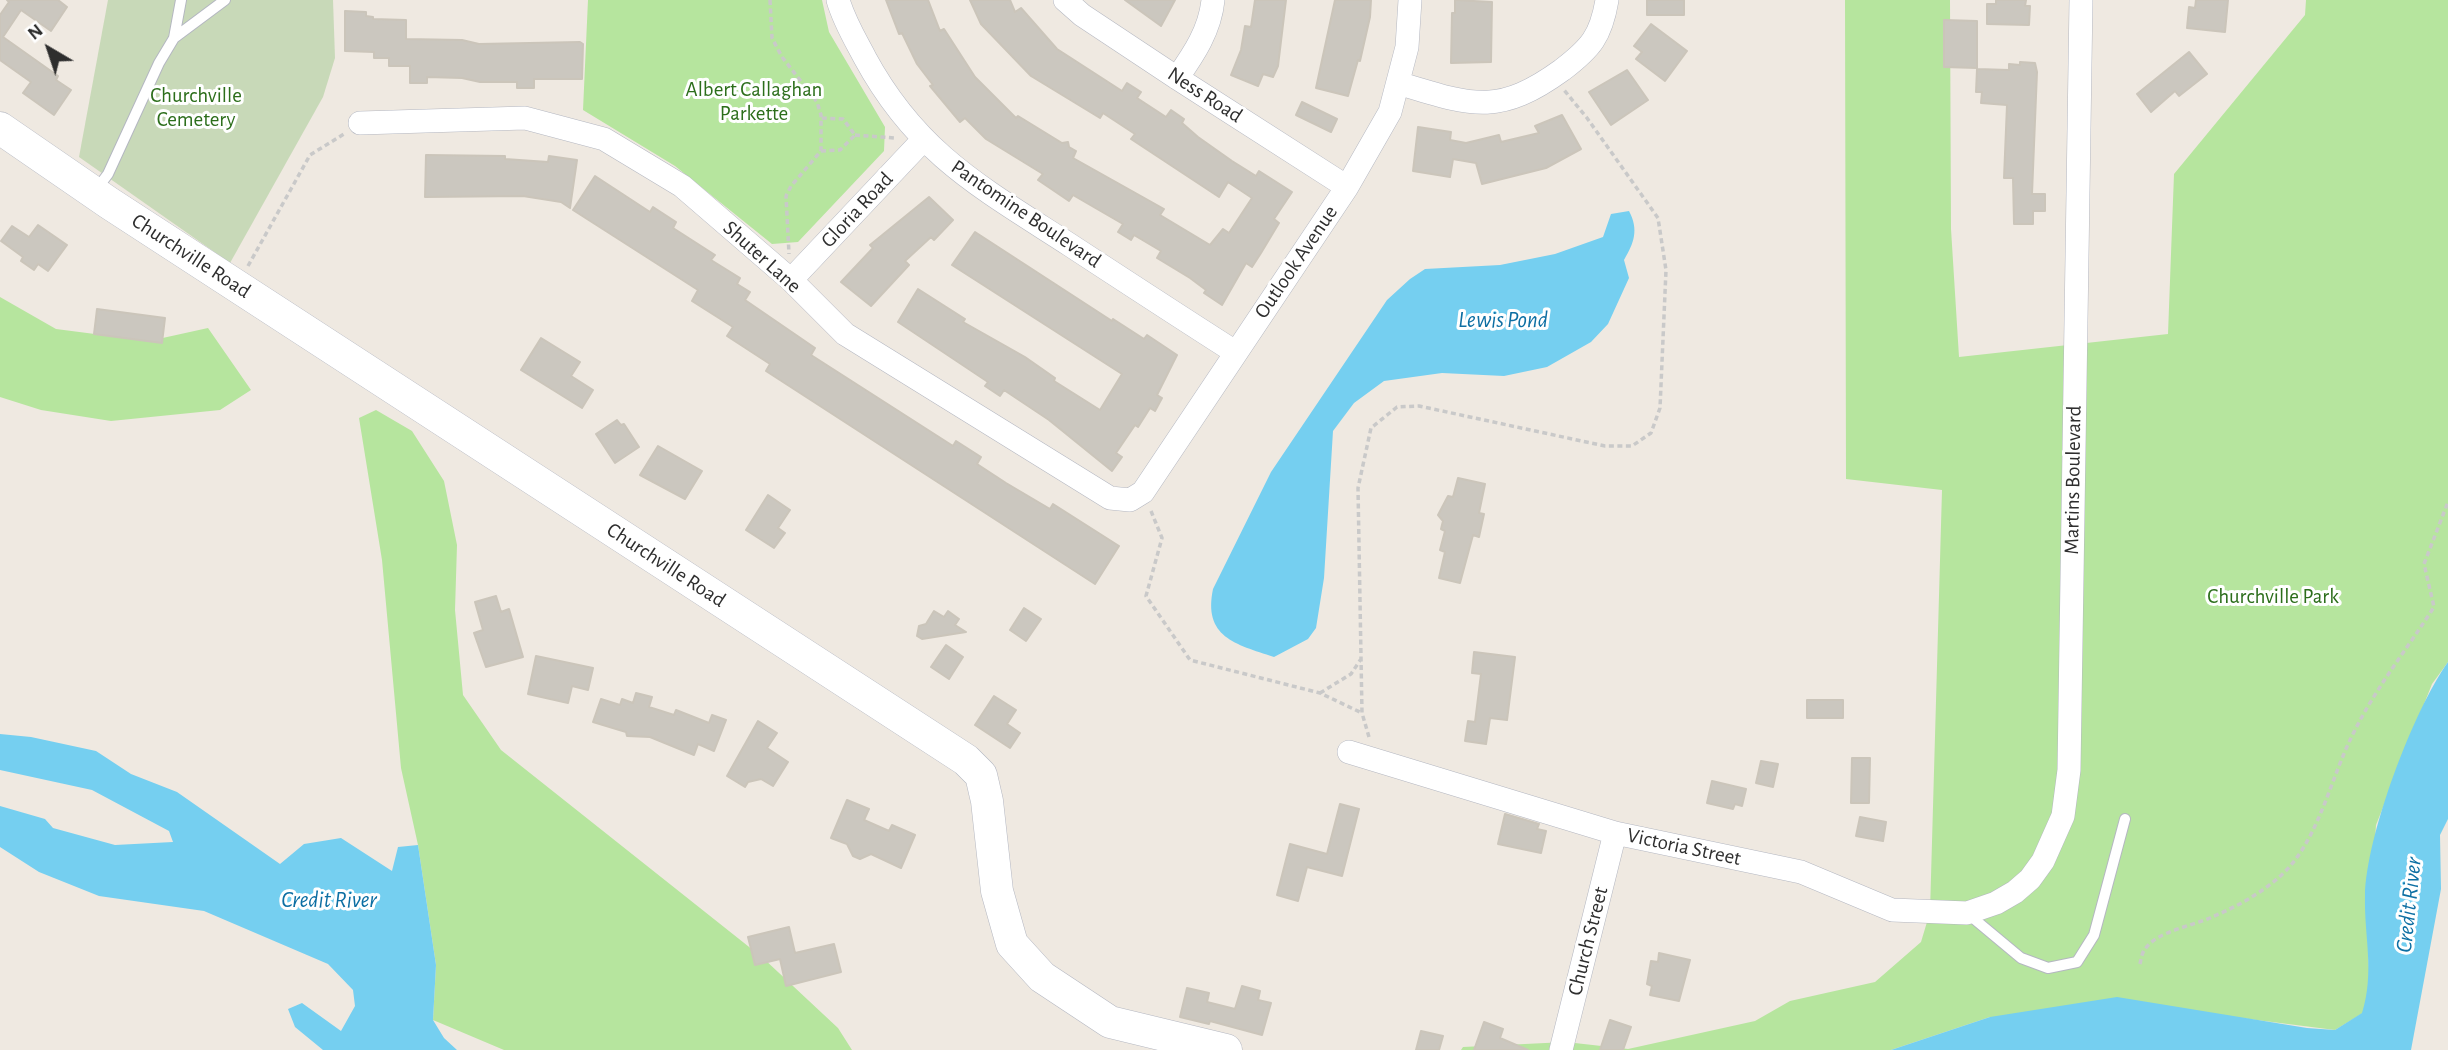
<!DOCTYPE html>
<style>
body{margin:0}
#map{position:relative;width:2448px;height:1050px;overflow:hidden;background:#efe9e1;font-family:"Alegreya Sans",sans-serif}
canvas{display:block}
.north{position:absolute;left:14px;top:14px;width:70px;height:70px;-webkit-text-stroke:5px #fff;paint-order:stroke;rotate:321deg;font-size:19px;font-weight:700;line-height:28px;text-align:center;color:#2e2e2e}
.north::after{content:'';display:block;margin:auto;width:24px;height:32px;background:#2e2e2e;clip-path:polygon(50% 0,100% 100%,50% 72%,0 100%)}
</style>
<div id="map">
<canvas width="2448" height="1050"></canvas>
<div class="north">N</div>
</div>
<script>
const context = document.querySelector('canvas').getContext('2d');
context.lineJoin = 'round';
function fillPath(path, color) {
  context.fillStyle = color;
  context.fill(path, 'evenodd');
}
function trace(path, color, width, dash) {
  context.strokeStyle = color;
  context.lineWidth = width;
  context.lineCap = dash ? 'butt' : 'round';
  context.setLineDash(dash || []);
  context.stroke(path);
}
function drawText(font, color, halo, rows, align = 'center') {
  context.font = font + ' "Alegreya Sans",sans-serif';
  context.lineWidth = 6;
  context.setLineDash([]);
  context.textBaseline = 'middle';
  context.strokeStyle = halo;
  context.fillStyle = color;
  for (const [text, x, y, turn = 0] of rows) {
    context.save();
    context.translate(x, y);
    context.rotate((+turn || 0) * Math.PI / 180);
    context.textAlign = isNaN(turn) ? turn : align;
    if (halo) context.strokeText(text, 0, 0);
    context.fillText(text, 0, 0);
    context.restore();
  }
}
fillPath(new Path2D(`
 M588,0H822L829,32L885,127L884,151L798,242L772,244L675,166L583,110Z
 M1845,0H1950L1951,229L1959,357L2168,334L2174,174L2305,15L2306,0H2448V662L2432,684L2376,825L2368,952L2370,986L2363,1013L2335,1030L2225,1016L1990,1017L1891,1050H1461L1463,1047L1566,1042L1628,1049L1755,1021L1790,1001L1875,982L1921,942L1930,912L1942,490L1846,479Z
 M0,297L56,329L149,341L208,328L251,390L220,410L111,421L41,410L0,397Z
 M376,410L412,431L444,481L457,545L455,610L463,695L501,750L763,958L838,1028L852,1050H504L433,1020L436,965L418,845L401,768L382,560L359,418Z`), '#b6e59e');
fillPath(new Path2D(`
 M108,0H333L335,58L323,97L230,263L79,157Z`), '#c8d9b8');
fillPath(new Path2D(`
 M1629,211C1639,230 1634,243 1624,260L1629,278L1608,324L1591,342L1547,367L1504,376L1442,373L1384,381L1354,403L1333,431L1324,578L1316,628L1308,639L1274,657C1235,644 1203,637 1213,589L1271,472L1387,300L1410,279L1425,269L1500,265L1555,254L1603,237L1611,214Z
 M2448,662V819L2440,835L2441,889L2411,1050H1891L1990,1017L2117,997L2307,1028L2335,1030L2362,1013C2375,972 2364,937 2365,896C2366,836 2413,711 2448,662Z
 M0,734L31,737L96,751L131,774L177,792L280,864L304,844L341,838L392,871L398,847L418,845L436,965L433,1020L444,1038L457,1050H323L295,1027L288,1009L302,1003L341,1031L355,1006L353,990L328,964L204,911L99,896L39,872L0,847V806L45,819L53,828L115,845L173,842L169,831L92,790L0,770Z`), '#75cff0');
const building = new Path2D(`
 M7,0H58L67,7L51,31L21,10L3,37L58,76L56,80L71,90L54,115L23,93L31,82L0,60V15L9,2Z
 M886,0H928L940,31L944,29L975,77L1016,118L1018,116L1062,143L1068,142L1069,147L1076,151L1073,158L1164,209L1160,215L1210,245L1223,229L1229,233L1252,198L1228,182L1219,197L1131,139L1135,134L1103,113L1100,118L1031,76L981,24L970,0H1010L1015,12L1021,8L1057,49L1122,91L1127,83L1141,92L1137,98L1166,117L1171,110L1184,119L1182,123L1198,137L1232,161L1256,176L1259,171L1292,192L1274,219L1279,223L1261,253L1252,267L1246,263L1222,305L1204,293L1206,290L1190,278L1157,258L1161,251L1134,235L1131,240L1118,232L1123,224L1073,195L1069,201L1038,180L1043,174L986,139L965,118L960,122L930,86L933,85L917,64L902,33L899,34Z
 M1125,0H1175L1161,26Z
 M1255,0H1286L1278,66L1273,77L1263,74L1258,86L1231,75L1241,50L1245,26L1251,27Z
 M1335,0H1371L1370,17L1360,61L1358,60L1348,96L1316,88Z
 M1455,0L1492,2L1491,62L1451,63L1452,13H1455Z
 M1647,0H1684V15H1647Z
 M1996,0H2026L2025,6H2030L2029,25L1987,24V4H1996Z
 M2196,0H2228L2225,32L2187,28L2189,7L2195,8Z
 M345,11L366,12V16L373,17V19L406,20V39L462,40L479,44L580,42L583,44L582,79H534V88H517V82H480L462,78L427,77V83H410V66H389V58H374V52L345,51Z
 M1944,20L1977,21V68L1944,67Z
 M1651,24L1687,51L1665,81L1636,59L1642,52L1634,46Z
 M2189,52L2207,74L2179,96L2175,91L2151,112L2137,94Z
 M2020,62L2035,63L2037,72L2032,194H2045V211H2033V224H2014L2013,178H2004L2007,105L1981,103L1982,92H1976L1977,69L2009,70V64L2020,65Z
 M1627,70L1648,100L1611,125L1589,92Z
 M1302,102L1337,119L1331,132L1296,115Z
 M1562,115L1581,149L1546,168L1482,184L1476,163L1453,159L1450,177L1413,171L1418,127L1451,132L1450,140L1466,143L1499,135L1501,142L1539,133L1535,126Z
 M426,155L505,156V159L548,162L549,156L577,160L570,208L561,202L523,196L425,197Z
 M595,176L650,212L653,207L676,222L673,228L715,255L711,260L740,278L737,284L750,292L745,300L815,348L811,355L953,446L956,441L981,457L977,464L1006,483L1050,509L1053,504L1119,546L1095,584L766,371L770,364L727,336L733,327L692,301L698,290L573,210Z
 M929,197L953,220L934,240L931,237L905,261L909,265L871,306L841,282L873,248L870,245Z
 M38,225L67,245L48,271L38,264L34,270L21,261L23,257L1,241L12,226L29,237Z
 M975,232L1112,321L1113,319L1144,339L1147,335L1177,355L1157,395L1162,398L1155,411L1150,408L1138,427L1135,425L1116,453L1122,457L1112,471L1049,420L1004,390L1000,396L985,386L988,382L898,322L918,289L965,319L963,322L1025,357L1055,378L1054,381L1100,410L1122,374L952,265Z
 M97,309L165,318L162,343L94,334Z
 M541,338L580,362L571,376L593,390L582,408L521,370Z
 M617,420L621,425L624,424L639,447L615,463L596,434Z
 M658,446L702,471L685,499L640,475Z
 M1458,478L1485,484L1479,513L1484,514L1479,537L1473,535L1460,583L1439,578L1445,552L1440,550L1445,531L1441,529L1443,521L1438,515L1448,496L1453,497Z
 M768,495L790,510L778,528L785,533L774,548L746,530Z
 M496,596L501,612L509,609L523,657L486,667L474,633L483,630L475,602Z
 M1024,608L1041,619L1026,641L1010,630Z
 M934,611L944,617L948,611L959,619L955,625L966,632L922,639L917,636L919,626L926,624Z
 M946,645L963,657L949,679L931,667Z
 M1474,652L1515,657L1507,720L1490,718L1486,744L1465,741L1468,721L1475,722L1481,674L1472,673Z
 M536,656L593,668L588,690L572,686L568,703L528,694Z
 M636,693L652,697L649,707L674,715L676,710L709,723L712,715L726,720L714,751L698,744L694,755L650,737L627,736L626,732L593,722L601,699L620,705L622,699L633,703Z
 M994,696L1016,710L1007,724L1020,733L1010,748L975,725Z
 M1807,700H1843V718H1807Z
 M758,721L777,733L767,748L788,762L773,786L761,779L748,782L745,787L727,776Z
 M1852,758H1870L1869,803H1851Z
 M1761,761L1778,764L1773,787L1756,783Z
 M1712,781L1746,789L1742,806L1735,804L1733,809L1707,803Z
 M847,800L869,809L864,820L889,831L892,825L915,835L901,868L871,854L860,859L853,856L847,844L831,838Z
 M1340,804L1359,809L1342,876L1307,867L1298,901L1277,895L1290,844L1327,854Z
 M1505,814L1539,824L1537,829L1546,831L1541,853L1498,844Z
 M1860,817L1886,822L1883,841L1856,836Z
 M789,927L795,953L834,944L841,972L786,986L780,959L755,965L748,937Z
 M1659,953L1690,960L1679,1001L1650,995L1652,986L1647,984L1651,961L1658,962Z
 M1242,986L1260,991L1258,1000L1271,1003L1262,1035L1210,1021L1209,1024L1180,1017L1187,988L1209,993L1207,1002L1235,1009Z
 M1610,1020L1631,1027L1623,1050H1600Z
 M1484,1022L1503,1029L1500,1038L1528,1050H1474Z
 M1421,1031L1443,1036L1439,1050H1416Z`);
fillPath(building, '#cbc7bf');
trace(building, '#cbc5ba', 2);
const lane = new Path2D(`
 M174,38L225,0
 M96,190L108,174L159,63L174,38L181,0
 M1967,913L2021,958L2048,968L2077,962L2094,935L2125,819`);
const street = new Path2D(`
 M838,0C844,21 855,39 865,58C917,154 982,188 1070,245C1125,281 1180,317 1235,352
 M1065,0L1082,15L1177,78L1347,187
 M1177,78C1194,54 1210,30 1213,0
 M1398,83C1471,105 1497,117 1562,70C1591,48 1601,36 1607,0
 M360,123L525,118L604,139L682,186L791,280L845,334L1110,498L1130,500L1143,492L1347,187L1390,112L1407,47L1410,0
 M791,280L923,140
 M1349,752L1615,833L1801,872L1892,910L1967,913L1996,903L2015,892L2030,879L2043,861L2063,816L2069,770L2081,0
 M1561,1050L1615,833`);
const secondary = new Path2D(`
 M0,128L109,203L966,760L981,775L987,801L997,891L1012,944L1042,977L1110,1022L1226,1050`);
trace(lane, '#b4b7c1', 12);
trace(street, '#b4b7c1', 24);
trace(secondary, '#b4b7c1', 33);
trace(new Path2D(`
 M770,0L772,38L782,57L817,102L821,115V151L791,186L786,196L789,254
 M855,135L894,138
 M821,151L840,150L855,135L843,119L821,118
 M248,266L310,155L344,134
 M1151,511L1162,538L1146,596L1190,660L1320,693L1362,713
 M1320,693L1351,674L1361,659
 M1369,737L1362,713L1358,488L1371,428L1397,407L1419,406L1605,446H1632L1651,433L1660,408L1666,270L1658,218L1587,118L1564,90
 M2140,964C2141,960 2142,952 2145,949C2157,931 2193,926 2212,917C2234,908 2258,895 2277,879C2317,846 2329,783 2351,738C2374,690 2405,652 2434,607L2424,564L2448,502`), '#c9c9c9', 3.5, [5, 3.5]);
trace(lane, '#fff', 10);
trace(street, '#fff', 23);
trace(secondary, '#fff', 32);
drawText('21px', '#2c6e1b', '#fff', [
 ["Albert Callaghan",754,90],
 ["Parkette",754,114],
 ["Churchville",196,96],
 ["Cemetery",196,120],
 ["Churchville Park",2273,597]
]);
drawText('21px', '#2e2e2e', '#fff', [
 ["Ness Road",1205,95,33],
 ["Gloria Road",857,210,-47],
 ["Pantomine Boulevard",1026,214,34],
 ["Churchville Road",191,256,33],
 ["Shuter Lane",762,257,42],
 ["Outlook Avenue",1296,262,-56],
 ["Martins Boulevard",2073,480,-89],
 ["Churchville Road",666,565,33],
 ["Victoria Street",1684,847,12],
 ["Church Street",1588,941,-76]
]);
drawText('italic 23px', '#0d6fa3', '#fff', [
 ["Lewis Pond",1503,320],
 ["Credit River",329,900],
 ["Credit River",2409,905,-84]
]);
</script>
